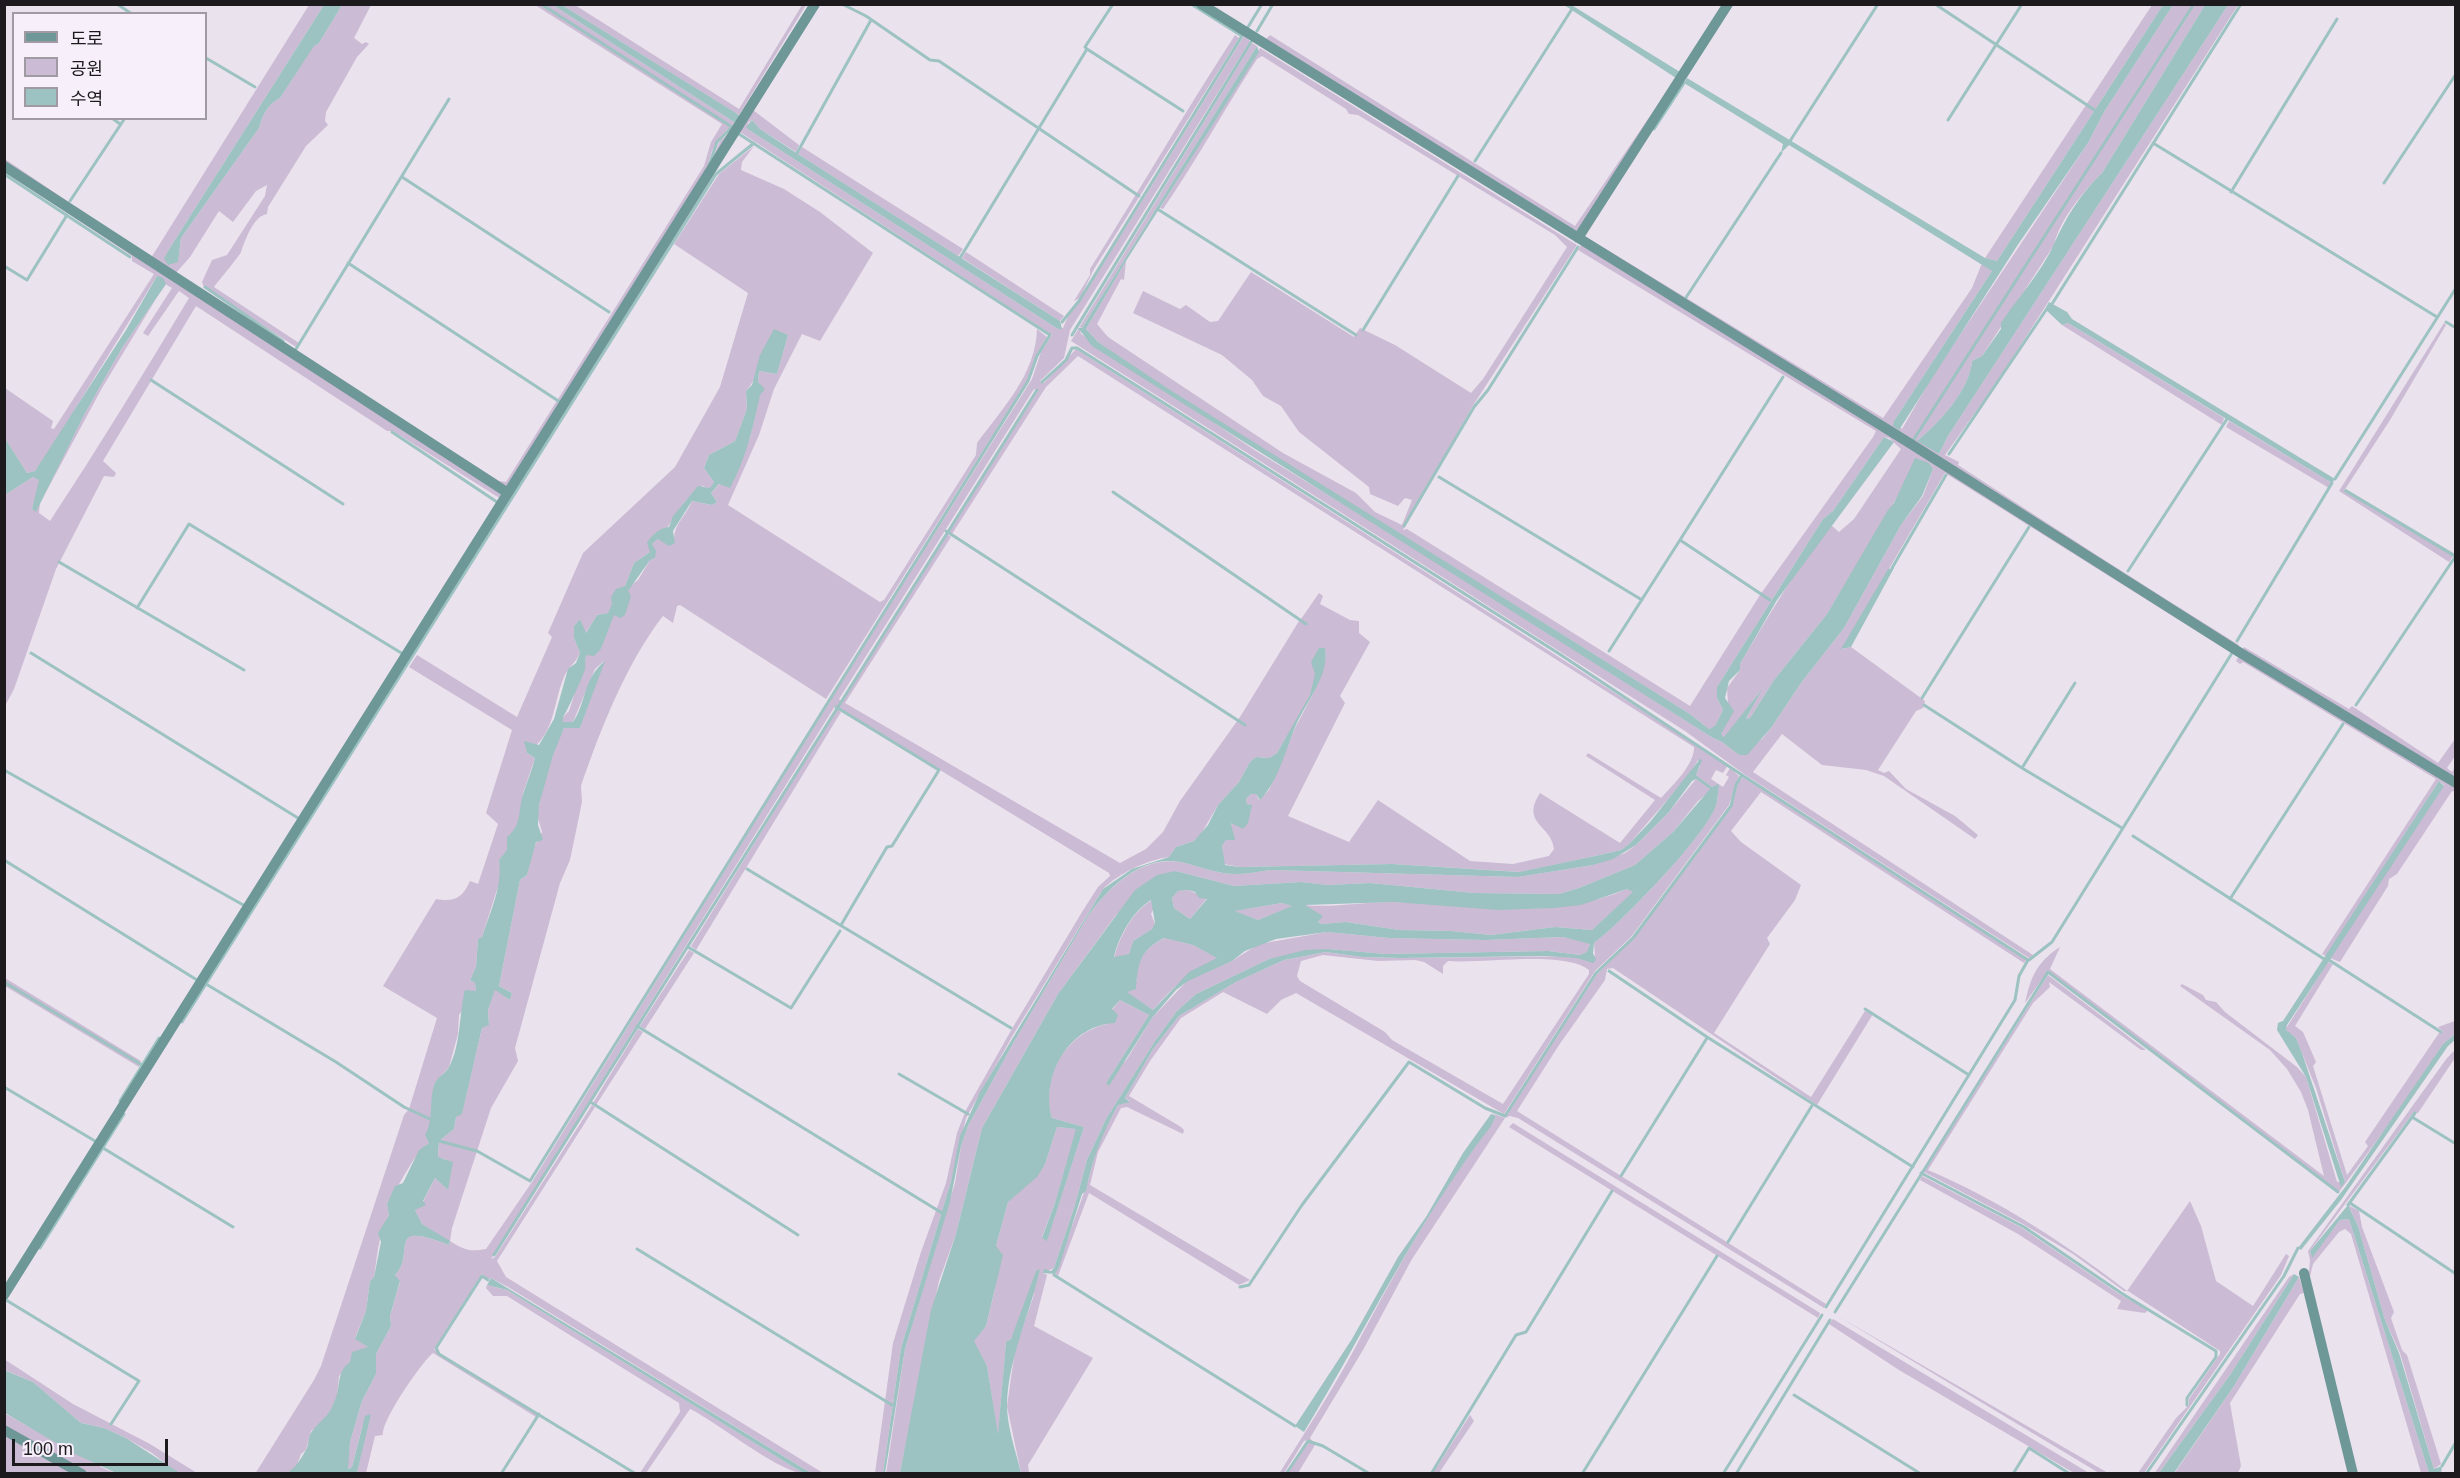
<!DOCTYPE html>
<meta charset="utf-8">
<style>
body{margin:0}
#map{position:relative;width:2460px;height:1478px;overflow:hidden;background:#eae2ed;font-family:Arial,"Noto Sans KR",sans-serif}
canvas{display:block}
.frame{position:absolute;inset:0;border:6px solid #1d1a1e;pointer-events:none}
.legend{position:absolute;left:12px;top:12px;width:195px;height:108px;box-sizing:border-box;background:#f7f0fb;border:2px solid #a09aa3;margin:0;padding:8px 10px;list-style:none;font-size:18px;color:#1d1a1e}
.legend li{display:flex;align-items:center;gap:12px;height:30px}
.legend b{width:30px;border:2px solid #a09aa3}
.scale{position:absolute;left:12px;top:1439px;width:156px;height:27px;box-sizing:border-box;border:3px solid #1d1a1e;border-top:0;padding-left:8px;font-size:18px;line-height:21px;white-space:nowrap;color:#1d1a1e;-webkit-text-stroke:4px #f7f0fb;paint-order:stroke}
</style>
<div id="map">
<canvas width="2460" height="1478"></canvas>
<div class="frame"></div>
<ul class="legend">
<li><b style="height:8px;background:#6e9897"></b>도로</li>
<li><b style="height:16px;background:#ccbbd4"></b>공원</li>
<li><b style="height:16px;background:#9cc2c1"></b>수역</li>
</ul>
<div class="scale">100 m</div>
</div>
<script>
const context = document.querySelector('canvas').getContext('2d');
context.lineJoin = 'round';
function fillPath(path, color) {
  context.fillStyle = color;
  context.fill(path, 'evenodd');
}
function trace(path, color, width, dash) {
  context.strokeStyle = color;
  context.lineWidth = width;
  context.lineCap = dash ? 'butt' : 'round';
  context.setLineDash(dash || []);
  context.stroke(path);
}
fillPath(new Path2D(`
 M309,5H324L168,251L178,261L181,238L259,128C263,114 267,105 280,98L314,45L319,43L342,5H371L354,38L362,44L366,42L369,44L357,57L326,112L325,121L328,125L306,146L268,207L267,214C253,216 245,241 241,252C238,258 219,280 214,287L299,343L296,347L204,287L202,282L212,260L227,255L265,196L267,185L256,191L233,222L219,211L190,257L175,274L499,481L506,482L704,166L711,142L722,124L535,5H553L737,124L713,158L720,141L732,131L728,129C715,141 710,152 708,168L501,499L393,431H387L196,306L103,461L116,473L114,477L104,476L56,569L14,689L5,706V495L33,477L40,480L32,509L36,511L84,415L122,348L166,284L157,276L47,455L35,471L27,473L5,438V388L53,421L51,428L54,429L154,274L132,261V256L5,171V159L151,258ZM165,284L172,288L143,333L148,336L179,291L189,298C144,373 98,448 50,521L39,513L40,503L102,388Z
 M562,5H575L739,109L802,5H806L739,115Z
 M2152,5H2163L1997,261L1985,258Z
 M2173,5H2192L1912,441L2195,5H2205L2102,173C2083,192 2060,219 2054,245L1982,356L1972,361C1970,390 1939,423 1918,440L1939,454L1948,436L2228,5H2238L1999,379L1945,455L1959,462L1958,465C2051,526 2144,586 2239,645L2238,646L1586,240L1588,238L1883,418L1972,288L1982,263L1992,271L1894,421L1902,429L1932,377L2088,143L2104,112Z
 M1235,35L1239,38L1094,269L1080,298L1074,301L1090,275V269C1139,191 1185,112 1235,35Z
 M1270,35L1575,226L1680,72L1578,232L1266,39Z
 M1244,36L1250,41L1070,330L1064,358L1040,381L1044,383L1076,349L1728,765L1723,773L1716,770L1711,779L1723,787L1729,777L1726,775L1730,768L1739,776L1729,805L1631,937L1595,971L1504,1114L1296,993L1281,1000L1267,1014L1223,992L1181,1018L1150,1061L1129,1096L1181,1127L1184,1130L1183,1134L1127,1107L1121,1108L1098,1152L1090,1185L1250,1280L1239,1285L1089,1193L1058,1276L1055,1274L1087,1184L1099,1140L1118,1105L1130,1101L1125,1098L1153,1049L1179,1016L1236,982L1284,960L1326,952L1362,957L1401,958L1595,956L1594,943C1620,924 1710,832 1717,802C1718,798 1718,790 1718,785L1712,787L1696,775L1700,766L1698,760L1689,775L1629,844L1621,850L1595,856L1520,872L1392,864L1240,867L1224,864L1222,846L1226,840H1234L1231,822L1239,826L1251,810V805L1247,804L1246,799L1251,794H1256L1259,800L1269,790L1296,726L1314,692L1323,668L1326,653L1319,648C1311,666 1318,669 1314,684C1307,709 1289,731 1277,753L1269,758L1256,757L1250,762L1239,782L1218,805L1201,834L1194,841L1176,847L1169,857C1147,860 1119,873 1103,889L1013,1035L966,1118L951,1181L901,1348L883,1473H875L893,1343L921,1252L946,1183L957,1133L966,1110L1013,1027L1082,912L1098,887L1110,876L1109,873L835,706L491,1259L495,1257L592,1105L595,1107L497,1261L506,1277L823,1473H811L508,1287L491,1278L488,1280L482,1274L434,1349L439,1355L538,1415L536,1417L433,1353C421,1363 381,1421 383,1435L375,1436L366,1473H357L370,1414L362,1427L352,1467L347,1469L350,1442L362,1401L376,1374V1354L391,1326L390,1316L400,1282L395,1275C417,1254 383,1219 449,1245L450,1242L422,1224L415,1210L423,1202L435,1178L448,1190L446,1159L438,1158L439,1141L454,1129L456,1117L462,1113L482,1028L489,1024L488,1010L495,989L510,1000L512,993L499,986L520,880L527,875L532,851L542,832L537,815L542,791L557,740L564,728H580L604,661L595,669L573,722H563V717L569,711L587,654L601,649L611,620L630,586L638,580L650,560L655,558L652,544L658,539L674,543C673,524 685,518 692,501L712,505L717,502L711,493L740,463L750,437L761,387L758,382L759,371L777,374L788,335H772C760,352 760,377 746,391L747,409L735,441L709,455L704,468L714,482L710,489L703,486C687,496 679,509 669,525C666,531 656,535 650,539V552L634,563L625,586L608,613L597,615L585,634L580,619L574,626V638L580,653C576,663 568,667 564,677C552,706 556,733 527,753L535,758L523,793L520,816L508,850L499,860L502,874L482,937L478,939L476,967L470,980L475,983L476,991L459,1015L458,1034L449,1067L434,1084L429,1143C413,1154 400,1186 387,1203L389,1215C379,1229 377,1259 374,1277L370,1281L366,1311L355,1338L368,1347L350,1362L339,1376L337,1397L325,1421L311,1431L306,1450L301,1454L296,1468L287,1473L255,1474L314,1380L321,1366L404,1115L409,1109L437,1018L383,986L436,899C454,902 462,899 470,881L478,884L498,824L486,813L512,730L409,667L417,655L517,717L552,637L548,633L583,553L675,467L720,387L748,293L674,244L719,174L754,146L742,162L741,170L784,189L820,212L873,253L820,341L802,334L774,389L759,435L728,505L880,602L884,600L976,455L977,443C1002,409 1036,374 1037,329L1047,337L1036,356L1027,381L826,699L680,605L677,606L673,623L663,616C627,662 600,730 581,786L582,802L570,860L560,883L515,1048L518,1061L491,1108L452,1228L450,1241C464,1250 470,1252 486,1249L532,1182L830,700L1032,379L1041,352L1052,335L740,132L753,110L799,145L796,152L760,129L752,120L748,123L749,130L1058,329L1063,328L1069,314L1086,292ZM1078,356L1694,747C1695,764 1672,786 1661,798L1588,753L1586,756L1655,800L1620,843L1540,793C1520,824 1552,825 1554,849L1549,856L1513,864L1470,861L1378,800L1349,842L1288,816L1345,703L1340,696L1370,642L1359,633V621L1350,620L1320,604L1323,596L1319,593L1301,619L1304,623L1299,621L1240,717L1180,801L1163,832L1146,849L1120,863L845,703L951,537L947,534L841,701L839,699L1034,389L1038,391L948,532L952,534L1046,387ZM1323,955L1378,961L1415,960L1424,962L1443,974V966L1448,961C1482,964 1564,950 1589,970V974L1503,1104L1392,1040L1385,1032L1300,981L1297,976L1301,961Z
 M1252,43L1257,46L1082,328L1079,327L1081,334L1256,451L1402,540L1713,738L1722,742L1739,755L1762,739L1771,728L1801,683L1844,628L1901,525L1923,496L1933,469L1929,463L1902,489L1827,614L1774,680L1750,718L1746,720L1760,691L1725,738L1720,734L1728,703L1727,688L1740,670V664C1768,617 1796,568 1831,525L1839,532L1854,519L1901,449L1889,438L1884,437L1833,511L1823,519L1717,687V698L1723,710L1715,727L1709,729L1690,714L1167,389L1098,342L1086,329L1126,261L1124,280L1121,279L1097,324L1108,337L1283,453L1356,493L1375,512L1402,525L1412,500L1405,498L1398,506L1370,494L1369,487L1299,432L1281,406L1263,396L1252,380L1222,355L1133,313L1143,291L1180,309L1186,305L1210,322L1218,321L1251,272L1354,337L1360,328L1395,345L1471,393L1483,379L1567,247L1555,235L1358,115L1349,114L1346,109L1262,56L1257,59C1225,108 1197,160 1163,209L1160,208L1260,48L1577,245L1472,407L1403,530L1407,529L1690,706L1760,595L1873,437L1876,431L1578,250L1581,245L1891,435L2233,654L1945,473L1842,649L1851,647L1925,701L1923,708L1916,711L1878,770L1884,773L1889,771L1906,789L1955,816L1978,835L1975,839L1884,776L1866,770L1822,765L1782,734L1753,772L2033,955L2029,958L1744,774L1685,731L1071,341Z
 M802,147L963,249L958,256L798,154Z
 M966,252L1064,316L1060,321L962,258Z
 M2068,323L2224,418L2222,425L2062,325Z
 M2444,323L2446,325L2390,420L2344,491L2453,556L2449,562L2339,491Z
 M2229,421L2332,483L2329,488L2226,427Z
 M2244,647L2349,709L2352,706L2438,763L2455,739V756L2447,768L2452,772L2455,767V780L2243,649Z
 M2240,654L2455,785V792L2452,791L2397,874L2389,879L2388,886L2340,962L2330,958L2444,785L2439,781L2326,956L2322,954L2436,779L2243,662L2240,664L2236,661Z
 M837,709L841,712L696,950L691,946Z
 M1743,777L2026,960L2024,963L1761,792L1731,831L1741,842L1801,885L1795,900L1767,938L1770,944L1714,1033L1811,1097L1865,1011L1873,1014L1817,1105L1613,968L1607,969L1605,980L1559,1045L1517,1111L1826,1304L1824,1308L1518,1118L1510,1116L1505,1118L1412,1259L1363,1350L1310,1438L1315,1445L1298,1473H1287L1308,1440L1304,1441L1284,1473L1279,1474C1305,1432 1332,1391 1355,1348C1396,1271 1437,1195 1491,1125L1496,1116L1491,1113L1505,1118L1597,974L1634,938L1731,808L1738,783Z
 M1696,779L1711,789L1710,791L1698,801L1673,832L1635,865L1579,888L1559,894L1474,893L1370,883L1328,885L1301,882L1234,886L1176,871L1116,915L1058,994L982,1128L956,1234L939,1281L900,1473L886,1474L905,1349L955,1183L961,1146L968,1126L1011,1047L1088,916C1108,888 1141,856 1180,862C1199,866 1219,875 1239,874C1249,874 1261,871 1271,870L1518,877L1593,865L1625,853L1636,845L1669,812Z
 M1627,889L1634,892L1592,930L1555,927L1491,935L1451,931L1399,930L1346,922L1322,924L1318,922L1322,916L1304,905C1333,908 1362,902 1391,902C1471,904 1551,922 1627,889Z
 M1188,890L1207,898L1190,919L1174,908L1172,898L1178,891Z
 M1152,900L1154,908L1151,914L1155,924L1152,929L1133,941L1129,954L1114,958C1120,936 1132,912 1152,900Z
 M1282,903L1293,906L1258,920L1234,911Z
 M1327,932L1389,938L1485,940L1563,937L1590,943L1588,952L1580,955L1548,951L1386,954L1328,949L1269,959L1196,994L1177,1011L1155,1041L1106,1119L1087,1160L1075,1205L1054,1268L1043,1273L1047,1275L1034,1326L1093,1358L1028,1465L1029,1473H1021L1007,1406L1015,1350L1035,1292L1011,1339L1006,1342L998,1437L987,1366L973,1341L986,1326L995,1289L996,1246L1008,1202L1045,1164L1057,1127L1077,1129L1055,1203L1042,1237L1047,1240L1084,1127L1052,1118C1040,1077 1066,1033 1107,1024L1112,1010L1120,1000L1149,1015L1106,1083L1127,1059L1152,1018L1188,980L1232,961L1259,944Z
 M1165,938L1193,945L1218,958C1191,971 1172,987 1153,1010L1126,992L1137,980C1133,961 1148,946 1165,938Z
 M2060,947L2050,969L2324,1176L2308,1110L2301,1092L2287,1069L2270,1050L2180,986L2182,984L2203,995L2206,1000L2216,1002L2225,1012L2297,1067L2306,1077L2337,1182H2345L2316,1088L2296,1038L2285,1030L2328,962L2333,964L2295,1026L2303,1032L2316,1062L2313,1066L2347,1175L2368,1146L2365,1142L2439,1033L2443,1032L2438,1027L2455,1021V1034L2443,1044L2395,1116L2339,1192L2048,971L2025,1003C2031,976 2037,962 2060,947Z
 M689,950L694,953L645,1029L640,1026Z
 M2048,975L2146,1050H2141L2049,982L2050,987L2033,1003L1928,1170C1999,1200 2066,1244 2127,1291L2190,1201L2201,1226L2216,1281L2253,1306L2286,1254L2289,1256L2281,1275L2144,1473H2138L2176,1418L2189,1405V1399L2220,1354V1351L2128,1291H2124L2073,1254L2023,1224L1924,1172Z
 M5,978L141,1061L139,1067L5,986Z
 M638,1029L643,1032L596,1105L593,1103Z
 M2455,1050V1058L2418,1113H2413L2310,1251L2312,1257L2340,1220L2349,1219L2429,1473H2421L2351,1234L2345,1229L2339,1232L2313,1264L2308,1285L2310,1260L2308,1251L2447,1058Z
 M1513,1123L1820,1313L1818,1318L1509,1127Z
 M1922,1176L2022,1228L2119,1294L2148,1310L2145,1313L2117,1309L2121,1301L2018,1234L1920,1180Z
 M2348,1205L2359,1211L2362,1227L2394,1312L2391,1318L2402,1350L2407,1355L2441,1464L2434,1469L2400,1353L2385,1320L2358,1226Z
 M2294,1274L2230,1375L2159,1473L2154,1474L2289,1277Z
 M2299,1277L2304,1293L2300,1294L2230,1403L2241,1466L2238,1473L2174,1474L2234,1386Z
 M487,1285L507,1290L803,1473C780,1473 717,1422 690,1409L646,1473H640L680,1412L679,1403L507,1296H493L486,1288Z
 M1836,1315L2108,1473H2099Z
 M1833,1319L2089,1473H2074L1899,1370L1829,1324Z
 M4,1359L73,1404L150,1444L197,1473H178L152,1453L126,1438L104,1428L81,1423L33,1382L5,1370Z
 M4,1413L107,1470L116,1473H87L5,1427Z
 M1470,1415L1474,1421L1439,1473H1433Z
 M5,1434L74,1473H5Z`), '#ccbbd4');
fillPath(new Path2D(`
 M324,5H342L319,43L314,46L280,98C267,105 263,114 259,128L181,238L178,262L168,265L164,259L168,251Z
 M553,5H562L736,113L741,117L737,124Z
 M1564,5L1573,6L1680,72L1676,78Z
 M2163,5H2173L2104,112L2088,143L2017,246L1899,430L1893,426L1894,421L1992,271L1789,145L1781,153L1783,144L1684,83L1687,78L1985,258L1997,261Z
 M2205,5H2228L1948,436L1939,454L1917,441C1939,423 1970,390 1972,361L1982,356L2001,329V323C2017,299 2042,271 2053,246C2065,219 2080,194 2102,173Z
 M1257,46L1259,52L1126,261L1086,329L1098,342L1167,388L1690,714L1709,729L1715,726L1723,710L1717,698V687L1823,519L1833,511L1884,437L1894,442L1777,600L1740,664V670L1729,681L1725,698L1734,711L1721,734L1724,737L1762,689L1746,719L1750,718L1774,680L1827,614L1888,510L1894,503L1915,458L1929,463L1933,469L1922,496L1901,525L1844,628L1801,683L1771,728L1747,755H1739L1722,742L1713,738L1092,346L1078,328H1082Z
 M752,120L760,129L798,154L1060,321L1062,329H1058L749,130L746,127Z
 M157,276L163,278L166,284L122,348L84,415L36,512L32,509L39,480L33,477L5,495V438L27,473L35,471L126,330Z
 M2049,302L2067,312L2072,319L2335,479L2332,483L2068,323L2062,325L2045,309Z
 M774,329L788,335L777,374L759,371L758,382L765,389L760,395C753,427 746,459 730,488L719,484L711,493L717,502L712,505L692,501L673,531L675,543L669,546L658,539L652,544L656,551L655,558L650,560L628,591L631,596L625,615L620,618L614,615L601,649L594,656L587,655C584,660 586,663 585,669C584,674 566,714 563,717V722H573C587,702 582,680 605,661L580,728H564L553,755L539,805L538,825L543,840L536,842L527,875L520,880L499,986L512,993L510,1000L495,990L488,1010L489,1025L482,1028L462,1114L456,1117L454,1129L439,1141L438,1157L453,1162L448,1190L435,1178L423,1201L426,1205L415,1210L422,1224L450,1241L449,1245C383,1219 417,1254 395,1275L400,1281L390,1316L391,1326L376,1354V1374L362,1401L350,1442L348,1469L352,1467L365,1416L371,1414L357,1473H287C296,1468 302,1457 307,1448C309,1443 308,1435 313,1430C324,1417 327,1419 335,1400C341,1386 336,1372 350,1362L352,1352L368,1347L355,1339L366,1311L370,1281L374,1277L381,1242L378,1233L389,1215L387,1204L395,1186L403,1183L419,1150L429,1143L425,1135C434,1120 429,1101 434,1085C436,1078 445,1074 449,1067C461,1045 459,1014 465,990L476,991L475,983L470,980L476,967L478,939L482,937C490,913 503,885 499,860L507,850V837C522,825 518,811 523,794C527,782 532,770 535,758L527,753L524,741L539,745L554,719L568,669L576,663L580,653L574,638V626L580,619L586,633L597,615L608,613L612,604L611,597L616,589L625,586L634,563L650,552L647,543C652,535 659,528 669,527L673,516L698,486L710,488L714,482L704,468L709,455L735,441L747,409L746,391L752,385L760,355Z
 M2346,489L2455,554V558L2343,491Z
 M1894,568L1851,647L1841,649L1888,569Z
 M1319,648H1325C1330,675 1306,702 1296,725C1286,749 1278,782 1260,800L1256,794H1251L1246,799L1247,804L1252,805L1248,823L1243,829L1231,823L1235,840H1226L1222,846L1225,865L1240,867L1392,864L1519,872L1595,856L1621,850L1629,844L1650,822L1700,759L1702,760L1696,775L1712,787L1719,784C1718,790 1718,796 1717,802C1712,830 1619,925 1594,943L1593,953L1596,960L1593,963L1577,958L1546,956L1401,958L1362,957L1326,952L1284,960L1236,982L1179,1016L1153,1049L1125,1098L1130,1102L1118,1105C1102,1134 1092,1160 1086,1191L1082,1194L1059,1267L1055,1274L1043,1273L1044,1269L1051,1271L1054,1268L1075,1205L1087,1160L1106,1119L1155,1041L1177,1011L1196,994L1269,959L1305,950L1328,949L1386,954L1548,951L1580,955L1587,952L1590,944L1563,937L1485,940L1389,938L1327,932L1276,939L1245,951L1232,961L1188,981L1176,990L1152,1018L1109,1086L1106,1083L1149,1015L1120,1000L1112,1009L1118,1015L1115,1023C1070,1025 1040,1075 1052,1118L1084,1127L1047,1241L1042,1238L1055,1203L1076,1129L1057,1127L1045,1164L1037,1177L1008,1202L996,1246L1003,1255L986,1326L974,1341L987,1366L998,1434L1006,1342L1011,1339L1036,1271L1040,1269C1030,1315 1008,1358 1007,1405C1007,1427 1016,1452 1021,1473H900L931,1310L956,1234L982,1128L1058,994L1135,890L1157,875L1176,871L1234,886L1301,882L1328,885L1370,883L1474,893L1559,894L1579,888L1635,865L1673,832L1710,789L1696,779L1692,781L1669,812L1636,845L1613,859L1593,865L1518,877L1271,870C1261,871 1249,874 1239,874C1219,875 1199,866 1180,862C1141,855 1108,888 1088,916L1011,1047L968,1126L961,1146L950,1202L905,1349L885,1473H883L901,1348L951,1181L960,1136L980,1092L1103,889L1132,869L1169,857L1176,847L1194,841L1208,825L1218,805L1239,782L1250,762L1256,757L1269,758L1277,753L1310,695L1315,674L1311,662ZM1627,889L1633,892L1592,930L1555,927L1491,935L1451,931L1399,930L1346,922L1322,924L1318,922L1323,916L1305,905L1393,902L1499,910L1554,908L1581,905ZM1188,890L1195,892L1199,898L1207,899L1190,919L1174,908L1172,898L1178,891ZM1151,900L1155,923L1152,929L1133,941L1129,954L1114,957C1119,936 1132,912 1151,900ZM1282,903L1292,906L1258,920L1235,911ZM1164,938L1193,945L1217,958L1189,972L1153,1010L1127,992L1136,989C1138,964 1139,951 1164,938Z
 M2439,781L2444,786L2287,1025L2286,1030L2296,1038L2302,1053L2345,1182L2341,1187L2306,1077L2277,1030L2278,1023L2283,1021Z
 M2455,1034V1040L2448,1046L2341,1200L2301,1250L2298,1248L2346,1186L2443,1044Z
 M1491,1114L1496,1116L1491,1126C1418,1220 1366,1330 1304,1432L1295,1426L1352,1339L1398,1257L1426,1217L1463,1153Z
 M2348,1205L2358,1226L2385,1320L2399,1353L2434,1469L2442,1466L2441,1473H2429L2349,1219L2340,1220L2312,1258L2310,1251Z
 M2294,1274L2299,1277L2234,1386L2174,1473H2159L2230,1375Z
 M491,1278L811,1473H803L507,1290L487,1285Z
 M4,1370L33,1382L81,1423L104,1428L126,1438L180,1473H116L75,1454L5,1413Z`), '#9cc2c1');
trace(new Path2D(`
 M117,4L132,14
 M541,4L732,127L717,142L709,166
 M842,4L866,16L930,60L939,61L1139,196
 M1935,4L2096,111
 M1248,27L1262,4
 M1257,31L1273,4
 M1087,49L1183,111
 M206,58L255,87
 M112,118L120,124
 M1948,120L2022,4
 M1654,129L1684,83
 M1790,141L1878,4
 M2153,143L2437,317
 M797,153L871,20
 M1475,161L1572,9
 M4,174L130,257
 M402,177L609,312
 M2384,183L2456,74
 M2231,192L2337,19
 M70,201L125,118
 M1159,210L1356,335
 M960,258L1087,49L1085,47L1113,4
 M348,263L563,404
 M4,266L27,280L67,215
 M205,287L283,341
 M1685,299L1781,153
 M2052,304L2241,4
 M1062,322L1079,301L1242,36L1191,4
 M2446,322L2456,328
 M1363,330L1458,176
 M1072,335L1251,42
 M296,349L449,99
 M151,380L343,504
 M1042,382L1066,360L1072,348H1077L1558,653L1742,775L1736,785L1731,806L1633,938L1596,973L1505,1116L1485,1108L1409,1062L1302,1205L1249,1285L1240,1287
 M392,432L497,502
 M1914,439L2194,4
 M1949,454L2046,310
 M1439,477L1642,600
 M2335,479L2456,288
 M1113,492L1306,624
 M1404,526L1474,407L1488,390L1578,247
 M946,531L1245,725
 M59,562L244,670
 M1892,568L1946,475
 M2128,571L2227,419
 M1770,600L1680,540L1783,377
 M137,608L189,524L403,654
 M2237,641L2332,483
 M1609,651L1680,540
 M31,653L298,818
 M1922,698L2029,527
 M1924,705L2022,768L2122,828
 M2356,705L2455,557
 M836,707L939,770L892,846L887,847L841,925
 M2022,768L2075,683
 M4,770L245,906
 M1742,775L2028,960L2019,976L2015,1000L1826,1307
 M2133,836L2324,959
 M4,860L197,980
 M747,869L1011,1028
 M2230,899L2343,724
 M688,947L791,1008L840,931
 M2029,960L2052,942L2232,653
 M2329,960L2441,1032
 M1609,971L1707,1037L1913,1167
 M4,982L142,1065
 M206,984L336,1062L404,1107L430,1119
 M1865,1009L1969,1075
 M182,1022L716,174L754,143
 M637,1026L942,1213
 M899,1074L968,1114
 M4,1087L95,1141
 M120,1101L159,1038
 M592,1103L798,1235
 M2412,1117L2456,1144
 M439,1141L477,1151L530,1181L1028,381L1037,356L1050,335L739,134
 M103,1148L233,1227
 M1921,1173L2024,1227L2121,1293L2216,1351V1357L2187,1398V1405
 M1621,1176L1707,1038
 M2350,1203L2456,1274
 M2348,1205L2415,1113
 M1728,1242L1813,1104
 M40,1248L124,1114
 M637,1249L892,1405
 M494,1255L1037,390
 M1054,1275L1295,1426
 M488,1280L482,1276L436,1348L439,1354L636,1474
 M6,1300L139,1381L111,1424
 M1835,1312L2048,972L2338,1192
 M1794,1395L1921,1474
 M2442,1466L2456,1442
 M501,1474L539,1414
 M1286,1474L1308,1441L1323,1446L1370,1474
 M1431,1474L1516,1335L1526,1332L1612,1191
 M1582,1474L1717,1256
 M1723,1474L1822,1315
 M1736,1474L1830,1320
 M2013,1474L2029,1448L2070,1474
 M2146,1474L2284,1276L2298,1248`), '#9cc2c1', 3);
trace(new Path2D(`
 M1201,4L1911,444L2239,652L2456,783
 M4,166L508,493
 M1578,238L1728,4
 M2304,1273L2353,1474
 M4,1295L815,4
 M4,1430L82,1474`), '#6e9897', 10);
</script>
